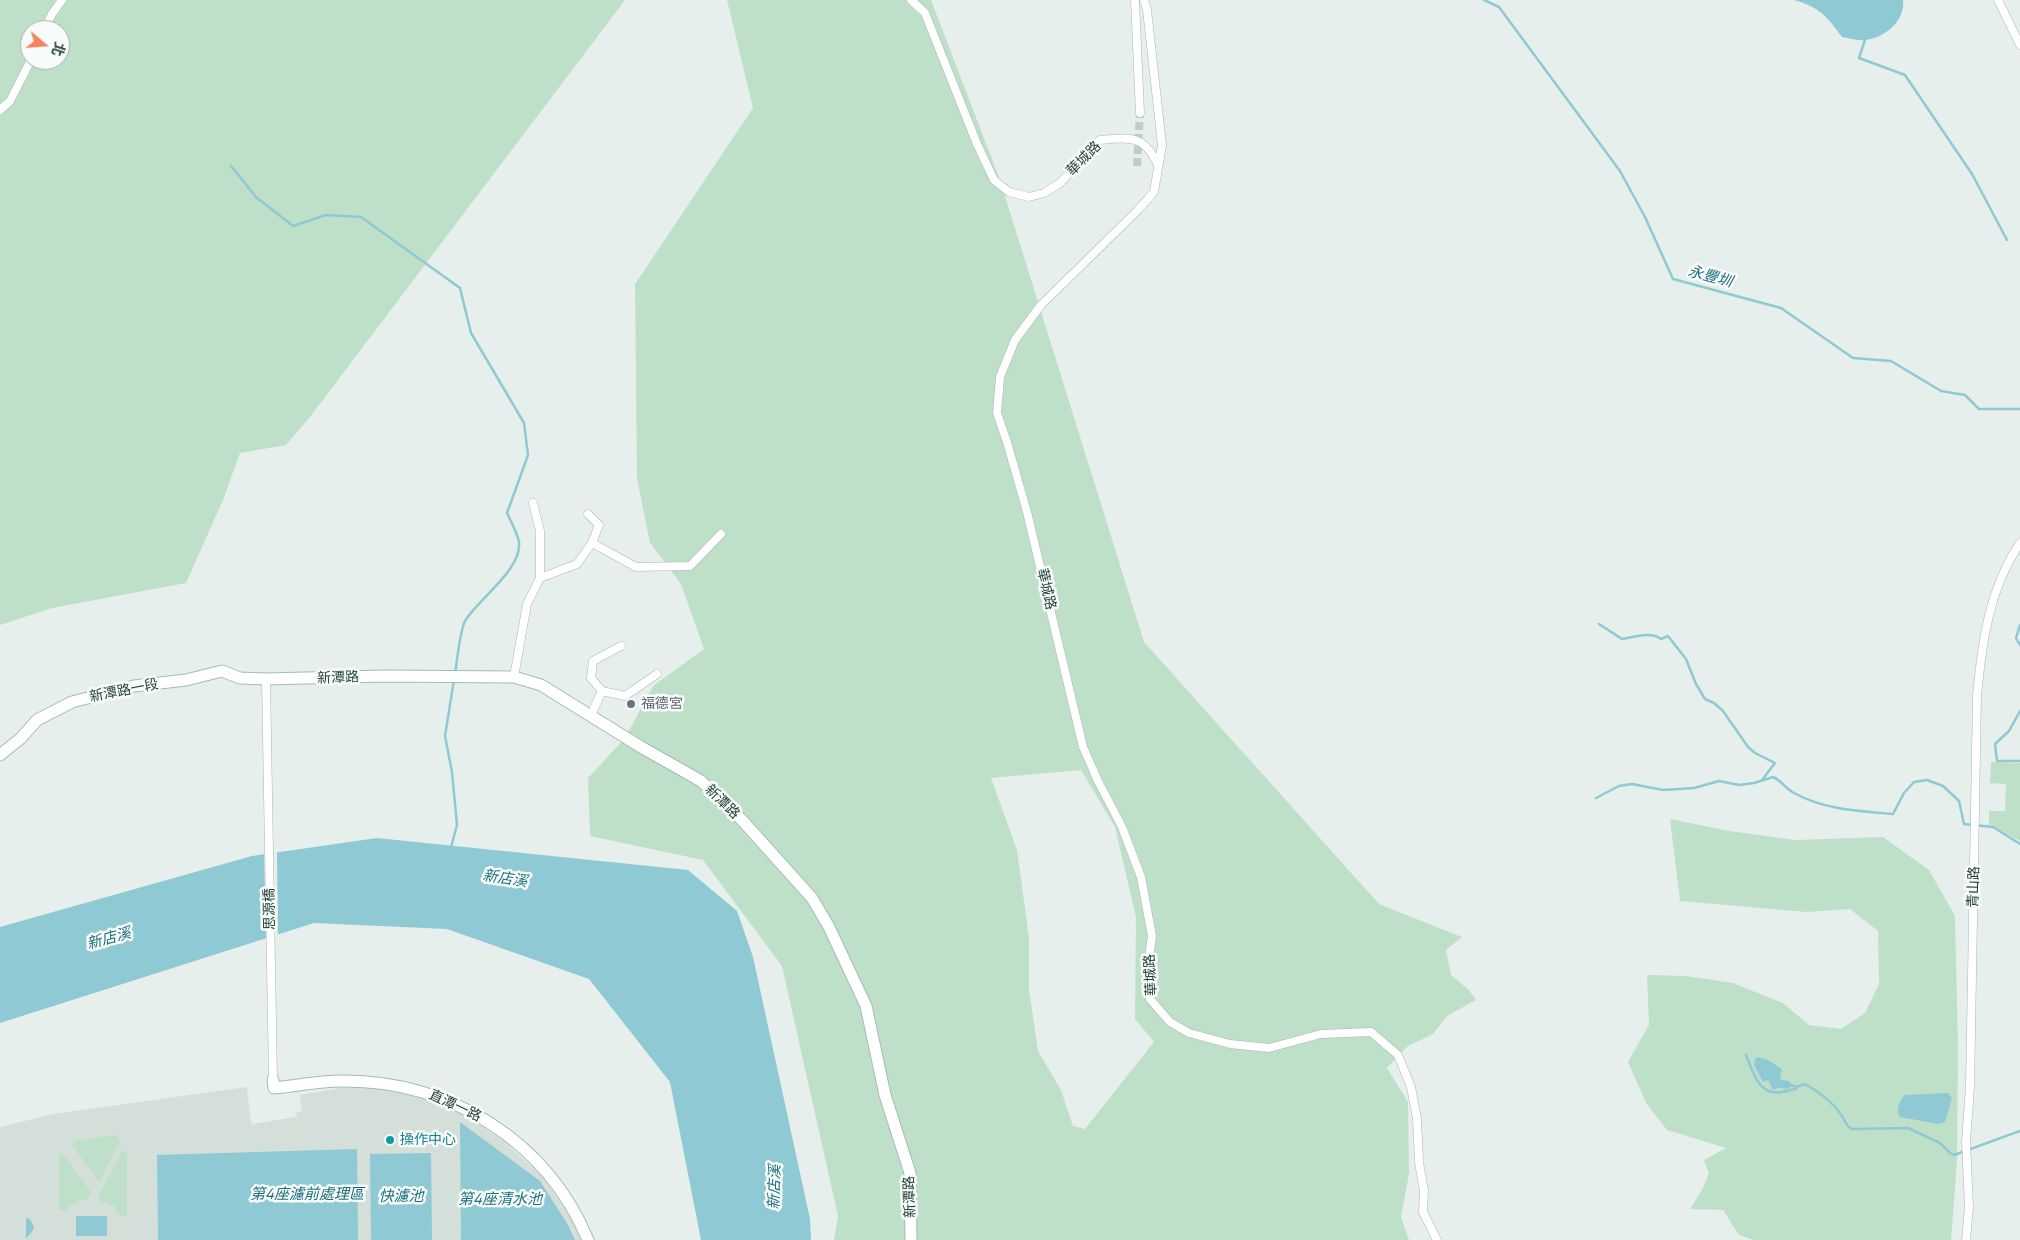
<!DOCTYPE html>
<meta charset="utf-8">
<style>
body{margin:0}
#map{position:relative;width:2020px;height:1240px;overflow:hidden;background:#e6efeb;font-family:Manrope,"Noto Sans TC",sans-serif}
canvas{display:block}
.north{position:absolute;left:20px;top:20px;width:50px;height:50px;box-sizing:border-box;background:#f7fbf9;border:1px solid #a3b1ad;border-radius:50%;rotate:108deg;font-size:14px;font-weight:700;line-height:20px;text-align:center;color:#24423a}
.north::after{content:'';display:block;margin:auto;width:18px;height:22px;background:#f4845f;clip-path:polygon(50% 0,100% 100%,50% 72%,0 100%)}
</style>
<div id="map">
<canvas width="2020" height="1240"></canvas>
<div class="north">北</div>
</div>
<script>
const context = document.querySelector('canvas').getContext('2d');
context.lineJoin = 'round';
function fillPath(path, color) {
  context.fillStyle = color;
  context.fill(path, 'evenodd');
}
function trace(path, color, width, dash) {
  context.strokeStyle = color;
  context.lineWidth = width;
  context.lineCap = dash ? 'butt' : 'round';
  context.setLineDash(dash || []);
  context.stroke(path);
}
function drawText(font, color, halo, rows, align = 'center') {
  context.font = font + ' Manrope,"Noto Sans TC",sans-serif';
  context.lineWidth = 5;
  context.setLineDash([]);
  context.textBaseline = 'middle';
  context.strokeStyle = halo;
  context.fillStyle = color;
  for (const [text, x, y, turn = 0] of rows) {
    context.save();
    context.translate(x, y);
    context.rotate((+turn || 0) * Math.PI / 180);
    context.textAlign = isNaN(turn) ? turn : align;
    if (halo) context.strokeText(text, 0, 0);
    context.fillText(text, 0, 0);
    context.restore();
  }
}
fillPath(new Path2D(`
 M247,1087L250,1115L252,1124L296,1117L297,1112L302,1111L300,1095L340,1088H380L407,1093L436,1102L467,1116L502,1140L541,1175L571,1217L581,1240H0V1127L53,1114Z`), '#d4dfda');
fillPath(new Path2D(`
 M0,0H625L310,417L286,445L240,453L223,500L186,583L52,608L0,625ZM30,30H60V60H30Z
 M727,0H931L1000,180L1144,642L1379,904L1462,937L1446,950L1451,975L1469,990L1476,1000L1447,1016L1433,1034L1408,1046L1387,1068L1408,1102L1409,1174L1401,1217L1409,1240H834L838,1216L782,966L703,860L590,836L588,778L625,738L653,686L704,649L681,584L650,543L637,478L635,284L753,108ZM1081,770L1115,827L1136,917L1135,1019L1154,1042L1085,1129L1073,1126L1061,1090L1038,1051L1029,989V938L1017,850L991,778Z
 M1991,762L2020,763V841L1989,824V811H2005L2006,784L1990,783Z
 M1670,819L1729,831L1796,840L1883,837L1929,870L1955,916L1958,1047L1957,1161L1951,1240H1753L1739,1235L1723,1210L1690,1209L1703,1188L1709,1173L1704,1160L1726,1148L1667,1130L1646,1103L1628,1062L1649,1025L1647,975L1686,976L1733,983L1783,1003L1809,1025L1841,1029L1865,1013L1879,984L1878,931L1850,909L1806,912L1680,901Z
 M116,1135L120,1142L99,1182L72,1145L75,1141Z
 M122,1151H127V1217L116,1213V1206H109L108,1203H102L99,1199V1195Z
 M59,1153H62L91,1192V1196L85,1200H77V1204L67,1205V1210H59Z`), '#bfe0c8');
fillPath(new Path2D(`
 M1794,0H1903C1905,21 1886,37 1866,40C1858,41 1849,38 1842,37C1827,16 1819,7 1794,0Z
 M377,838L688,870L737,911L753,957L810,1219L811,1240H701L670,1082L589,979L447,929L314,923L0,1023V927L252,856Z
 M1758,1057L1768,1060L1782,1069L1780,1079L1791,1082L1789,1089L1779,1088L1773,1090L1768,1080L1763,1082L1754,1065L1755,1059Z
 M1948,1093L1952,1098L1945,1122L1938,1124L1900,1117C1895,1109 1900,1102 1904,1095Z
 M460,1122L540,1181L568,1225L575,1240H461Z
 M357,1149L358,1240H158L157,1155Z
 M431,1153L432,1240H371L370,1154Z
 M76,1216H107V1236H76Z
 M26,1218L30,1219L34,1227L32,1232L26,1238Z`), '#8ec9d4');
fillPath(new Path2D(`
 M277,850L278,937L266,941L264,852Z`), '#e6efeb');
trace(new Path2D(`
 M1484,0L1499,7L1620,171L1645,217L1673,279L1781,308L1853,358L1891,361L1941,391L1965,395L1979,409H2020
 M1865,40L1859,58L1905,75L1972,174L2007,240
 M231,166L256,197L293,226L326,215L361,217L460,288L471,333L524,423L528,455L507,513C511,522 517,532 519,542C522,570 478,599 465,621C460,631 457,661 455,674
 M1599,624L1622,639C1634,637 1651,631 1661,639L1668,636L1686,659L1696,684L1705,699L1714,703L1723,711L1748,747L1755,753L1775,763L1762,780
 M2020,625L2016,638L2020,645
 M2020,711L2009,731L1995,744L1997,761H2020
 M1596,798L1619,786L1632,784L1663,790L1694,788L1719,781L1739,785L1754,783L1773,777C1782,781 1786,789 1794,793C1825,810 1858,811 1893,814L1904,793L1914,782L1927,780L1943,786L1959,801L1964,824L1993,827L2020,844
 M451,847L457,825L452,772L445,736L454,680
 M1746,1055C1751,1067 1757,1089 1772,1092C1779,1094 1789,1090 1796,1089L1797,1087
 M1790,1085L1797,1087L1805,1084C1816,1090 1832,1102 1840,1113C1845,1119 1845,1126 1852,1129L1908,1128L1940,1143L1950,1153L1954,1155L2020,1131`), '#8ec9d4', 2.5);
trace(new Path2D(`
 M1137,166L1140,113`), '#bfccc8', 8, [8, 4]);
const street = new Path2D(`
 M911,0L925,13L977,144L994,180L1009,192L1029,197L1044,193L1060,183L1100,140C1131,137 1144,135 1158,165
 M1135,0L1140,113
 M1144,0L1147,10L1162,145L1154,192L1137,211L1041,305L1015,340L1000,377L997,413L1007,442L1027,512L1083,747L1098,781L1122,827L1141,877L1152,936L1148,965L1150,999L1170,1022L1189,1033L1230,1044L1269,1048L1321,1034L1371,1032L1398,1055L1411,1087L1417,1119L1419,1162L1424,1191L1423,1212L1437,1240
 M1998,0L2020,45
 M44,30L52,14L62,0
 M0,110L10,101L31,60
 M533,503L540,531V578
 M588,514L599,525L592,543
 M514,677L527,604L540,578L577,564L592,543L636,567L690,566L721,534
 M266,679L273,1080
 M602,691L625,696L657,674
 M591,715L602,691L591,678L593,661L621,646
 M1966,1240L1969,1207L1966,1142L1970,1087L1977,696C1982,642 1989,589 2020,543`);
const secondary = new Path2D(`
 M0,755L21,738L37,720L72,702L134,686L186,680L222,671L240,678L266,679L383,676L514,677L541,685L641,747L701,781L741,819L812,898L829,927L866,1006L885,1095L910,1173L911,1240
 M273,1080L274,1088C296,1086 319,1081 342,1081C449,1080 547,1141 588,1240`);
trace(street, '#a8b8b2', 9);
trace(secondary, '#a4bbb3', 13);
trace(street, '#fff', 8);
trace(secondary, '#fff', 11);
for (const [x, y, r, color] of [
 [631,704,5,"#6b7280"],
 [390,1140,5,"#0f9aa8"]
]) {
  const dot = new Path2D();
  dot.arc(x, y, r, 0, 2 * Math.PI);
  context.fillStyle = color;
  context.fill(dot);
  trace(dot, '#f7fbf9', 2);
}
drawText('14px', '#24423a', '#f7fbf9', [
 ["華城路",1084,159,-45],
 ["華城路",1046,589,77],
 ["新潭路",338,678,-2],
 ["新潭路一段",124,691,-11],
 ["新潭路",722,802,44],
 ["青山路",1974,887,-88],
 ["思源橋",270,909,-91],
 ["華城路",1151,975,-93],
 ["直潭一路",455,1106,25],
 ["新潭路",910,1197,-92]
]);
drawText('14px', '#5b616d', '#f7fbf9', [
 ["福德宮",641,704]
], 'left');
drawText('14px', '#0d838f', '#f7fbf9', [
 ["操作中心",400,1140]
], 'left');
drawText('italic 15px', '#1c6f80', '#f7fbf9', [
 ["永豐圳",1710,277,15],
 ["新店溪",505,879,9],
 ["新店溪",109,939,-15],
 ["新店溪",775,1187,-88],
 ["第4座濾前處理區",307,1195],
 ["快濾池",401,1197],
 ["第4座清水池",500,1200]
]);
</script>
